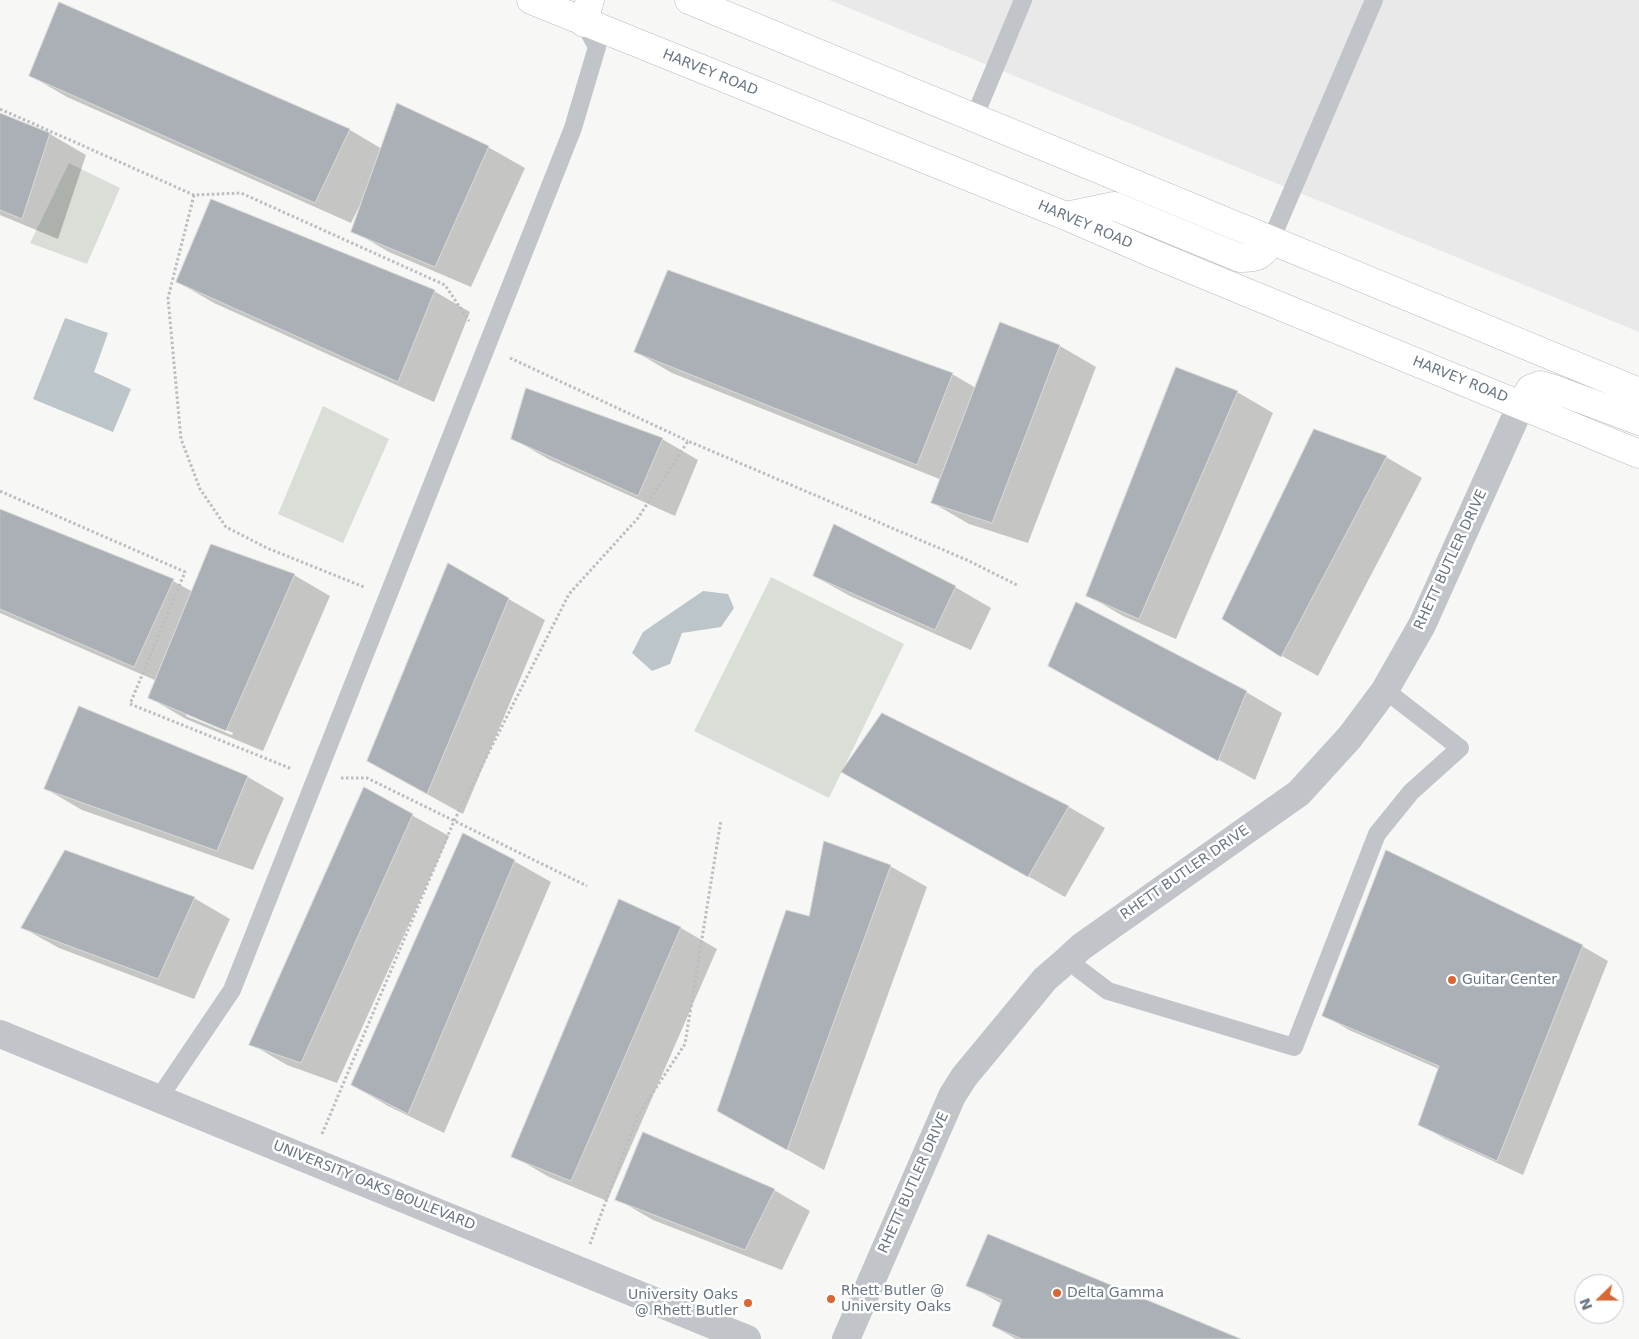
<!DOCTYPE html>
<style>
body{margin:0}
#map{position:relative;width:1639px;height:1339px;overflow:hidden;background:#f7f8f5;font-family:"DejaVu Sans",sans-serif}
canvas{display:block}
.north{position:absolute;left:1574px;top:1274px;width:50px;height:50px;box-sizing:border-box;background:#fff;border:1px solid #c3c8ce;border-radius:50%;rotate:248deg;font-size:14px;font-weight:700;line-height:20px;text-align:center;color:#687684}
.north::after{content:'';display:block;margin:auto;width:18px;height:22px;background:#d96734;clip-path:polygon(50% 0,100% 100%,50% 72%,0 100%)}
</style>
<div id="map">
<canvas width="1639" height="1339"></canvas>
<div class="north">N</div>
</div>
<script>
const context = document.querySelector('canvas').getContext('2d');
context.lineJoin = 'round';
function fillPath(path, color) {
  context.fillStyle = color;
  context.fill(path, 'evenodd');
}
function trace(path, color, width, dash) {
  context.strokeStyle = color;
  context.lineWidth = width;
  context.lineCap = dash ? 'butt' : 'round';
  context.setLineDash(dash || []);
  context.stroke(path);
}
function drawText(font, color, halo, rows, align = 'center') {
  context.font = font + ' "DejaVu Sans",sans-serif';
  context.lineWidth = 5;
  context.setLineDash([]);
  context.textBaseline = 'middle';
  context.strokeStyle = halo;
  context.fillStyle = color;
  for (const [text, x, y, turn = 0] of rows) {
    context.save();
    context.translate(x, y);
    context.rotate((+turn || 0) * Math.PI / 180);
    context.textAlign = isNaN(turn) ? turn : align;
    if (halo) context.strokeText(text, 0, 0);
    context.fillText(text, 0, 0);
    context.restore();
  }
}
fillPath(new Path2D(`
 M829,0H1639V332Z`), '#e8e9e8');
fillPath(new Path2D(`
 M69,163L120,188L87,264L30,243Z
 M323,406L389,439L343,543L278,514Z
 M771,577L904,644L829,798L694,731Z`), '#d9ded6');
fillPath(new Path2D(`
 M65,318L108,333L94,372L131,389L113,432L33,399Z
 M703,591L728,594L734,608L721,627L682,633L670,664L652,671L632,653L643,632Z`), '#bbc5ca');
fillPath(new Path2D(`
 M60,4L350,130L382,149L488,147L525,168L471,287L389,252L353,231L363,204L361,203L351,223L67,97L31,76Z
 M0,114L50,134L86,155L58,239L0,215Z
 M178,282L434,291L470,312L434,402L214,303Z
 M1001,324L1060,346L1096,367L1028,543L969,524L933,503L942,480L672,373L636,352L952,374L976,388Z
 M1237,392L1273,413L1176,639L1123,616L1087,595Z
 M1314,430L1386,457L1422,478L1318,676L1282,656Z
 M512,438L662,439L698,460L675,516L548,459Z
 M0,510L173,581L193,592L294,575L330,596L263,751L186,719L150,698L157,681L0,613ZM186,713L233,733L232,735L186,716Z
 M448,564L545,620L463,814L405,782Z
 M814,576L955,587L991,608L971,650L850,596Z
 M1086,686L1246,692L1282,713L1255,780Z
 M80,708L248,777L284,798L253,870L82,810L46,789Z
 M882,714L1069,807L1105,828L1065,897L879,792Z
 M365,789L449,836L337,1083L287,1065L251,1044Z
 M514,861L551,882L444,1133L388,1106L352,1085Z
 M890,866L927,887L824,1170L754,1131L810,918Z
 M194,898L230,919L194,999L59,948L23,928Z
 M620,901L681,928L717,949L607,1201L549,1177L513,1156Z
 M1582,946L1608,961L1523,1175L1445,1139L1420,1124L1439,1069L1349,1030L1324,1015Z
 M774,1190L810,1211L782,1270L653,1220L617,1199Z
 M968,1285L1238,1339H1016L993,1326L1002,1304Z`), '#0003');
const building = new Path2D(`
 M59,2L350,129L315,203L29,76Z
 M397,103L489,146L435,267L351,232Z
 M0,113L50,133L22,219L0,210Z
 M211,199L435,290L398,382L176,282Z
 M668,270L953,373L917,465L634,352Z
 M1000,322L1060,345L992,523L931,503Z
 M1176,367L1238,391L1139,619L1086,596Z
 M526,388L663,438L638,496L511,439Z
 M1314,429L1387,456L1281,657L1222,619Z
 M0,509L174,579L134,667L0,609Z
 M834,524L956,586L935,630L813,576Z
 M211,544L295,574L226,731L148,698Z
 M448,563L509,598L427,794L367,761Z
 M1076,602L1247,691L1218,761L1048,666Z
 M79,706L248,776L217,851L44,789Z
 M882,713L1069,806L1028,877L841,772Z
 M364,787L413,814L301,1063L249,1045Z
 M463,833L515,860L408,1114L351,1085Z
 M824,841L891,865L787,1150L717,1111L786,910L809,916Z
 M65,850L195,897L158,979L21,928Z
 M1386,850L1583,945L1497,1161L1418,1125L1439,1066L1322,1016Z
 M619,899L681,927L571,1181L511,1157Z
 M643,1132L775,1189L745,1250L615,1200Z
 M988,1234L1241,1339H1022L992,1326L1002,1300L966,1286Z`);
fillPath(building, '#aab0b6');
trace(building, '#d9d9d7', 1);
const secondary = new Path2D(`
 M531,0L1066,216L1156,255L1639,454
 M689,0L1639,392
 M584,23L590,0
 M1066,216L1114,206L1240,258C1256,258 1264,256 1271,240
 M1521,405L1530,389L1540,385L1554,389L1639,421`);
trace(secondary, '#b6babe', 29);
trace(new Path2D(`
 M0,109L194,195L241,193L445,285L469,321
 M194,195L168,298L181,439L200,489L226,527L267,548L364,587
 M510,358L688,441
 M0,491L185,572L130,704L292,769
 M341,778H367L587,886
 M322,1134L454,821L569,594L638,518L688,441L967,560L1019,586
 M590,1244L638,1115L685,1044L721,820`), '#bbbdc0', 3, [2.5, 2.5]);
trace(new Path2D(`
 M974,118L1023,0
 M1271,240L1374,0
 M1067,960L1108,991L1294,1047L1377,834L1411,792L1460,748L1385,690
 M159,1098L232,990L573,128L597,47L584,23`), '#c1c4c8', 18);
trace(new Path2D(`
 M0,1034L747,1339
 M846,1339L952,1096L964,1077L1045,979L1067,960L1081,947L1299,793L1350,737L1385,690L1422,625L1521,405`), '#c1c4c8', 28);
trace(secondary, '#fff', 28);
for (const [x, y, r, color] of [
 [1452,980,5,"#d96734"],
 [1057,1293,5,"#d96734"],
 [831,1299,5,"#d96734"],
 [748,1303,5,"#d96734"]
]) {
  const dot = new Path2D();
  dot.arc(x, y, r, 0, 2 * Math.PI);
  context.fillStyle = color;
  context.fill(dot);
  trace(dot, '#fff', 2);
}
drawText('14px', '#687684', '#fff', [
 ["HARVEY ROAD",710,73,22],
 ["HARVEY ROAD",1085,225,23],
 ["HARVEY ROAD",1460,380,22],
 ["RHETT BUTLER DRIVE",1451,560,-65],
 ["RHETT BUTLER DRIVE",1185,873,-35],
 ["RHETT BUTLER DRIVE",914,1183,-66],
 ["UNIVERSITY OAKS BOULEVARD",374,1186,22]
]);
drawText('14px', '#687684', '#fff', [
 ["Guitar Center",1462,980],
 ["Rhett Butler @",841,1291],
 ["University Oaks",841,1307],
 ["Delta Gamma",1067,1293],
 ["University Oaks",738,1295,"right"],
 ["@ Rhett Butler",738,1311,"right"]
], 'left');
</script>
